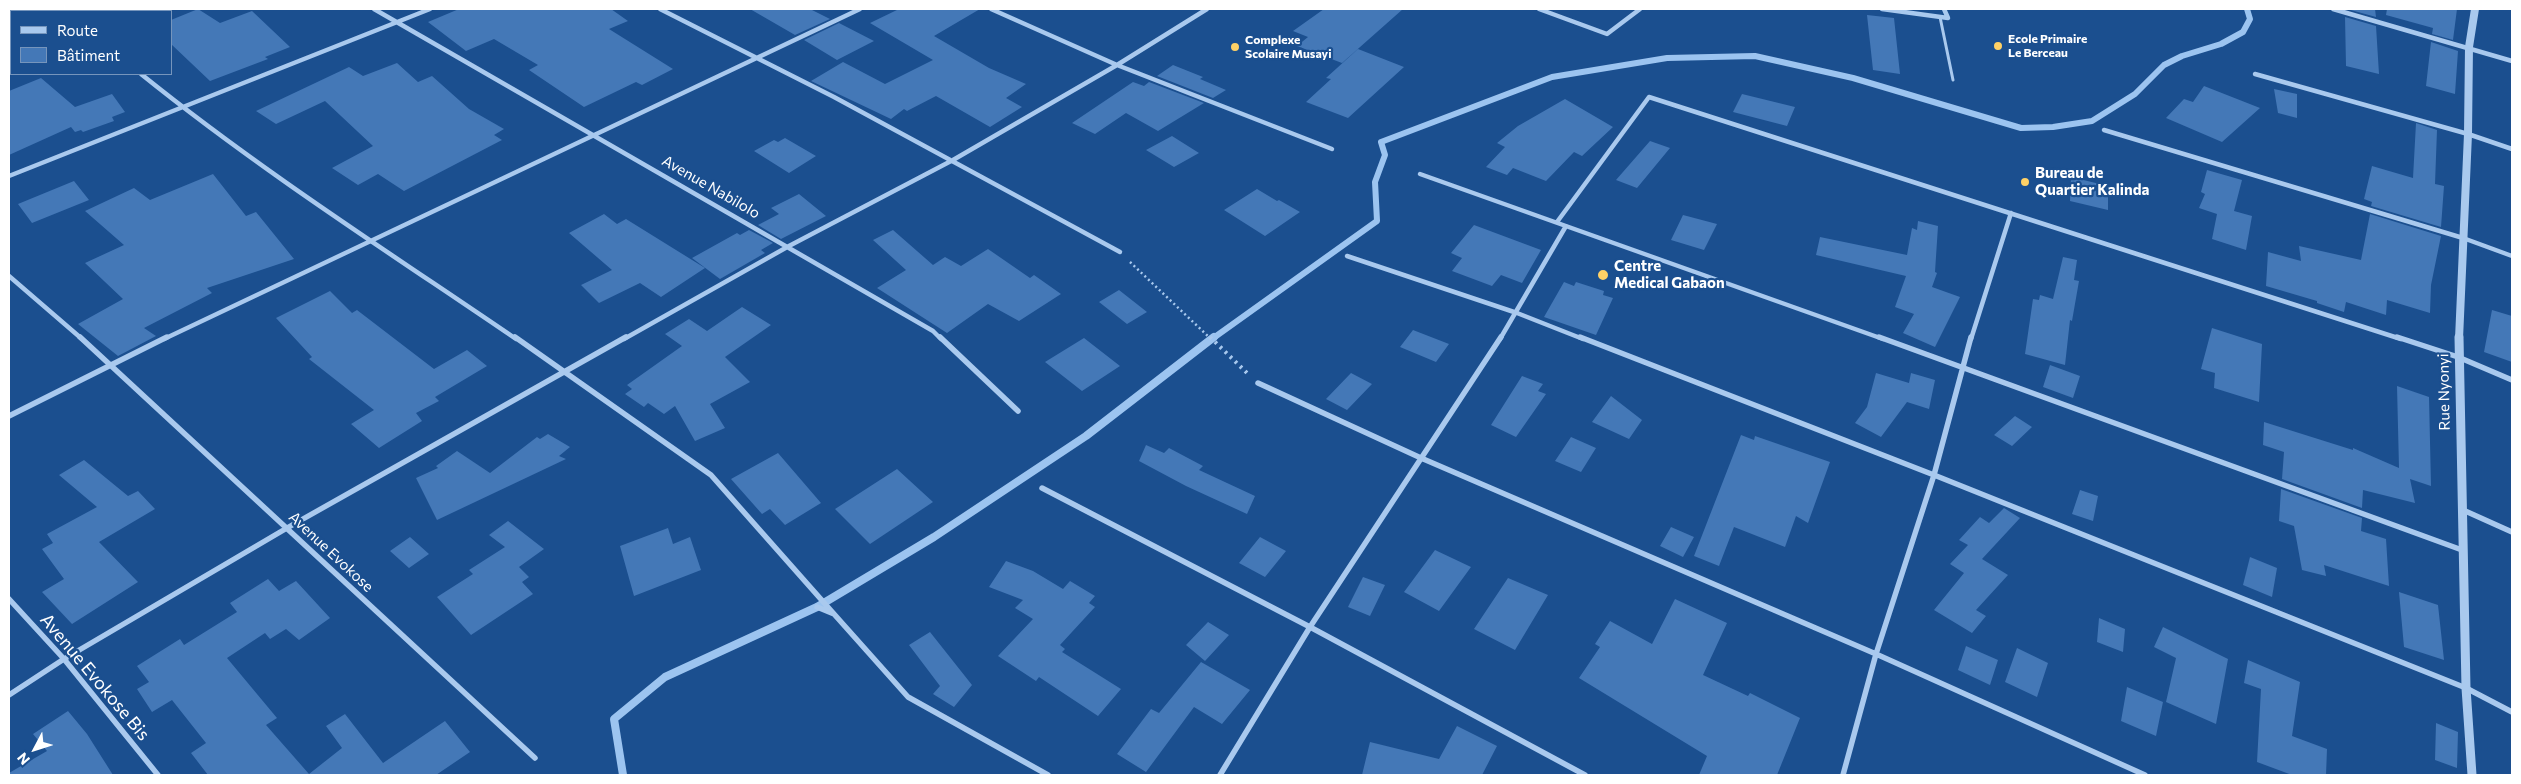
<!DOCTYPE html>
<meta charset="utf-8">
<style>
body{margin:0}
#map{position:relative;width:2521px;height:784px;overflow:hidden;background:#1b4f8f;font-family:Commissioner,sans-serif}
canvas{display:block}
.frame{position:absolute;inset:0;border:10px solid #fff;pointer-events:none}
.legend{position:absolute;left:10px;top:10px;width:162px;height:65px;box-sizing:border-box;background:#1b4f8f;border:1px solid #7695bc;margin:0;padding:6px 9px;list-style:none;font-size:15px;color:#fff}
.legend li{display:flex;align-items:center;gap:10px;height:25px}
.legend b{width:25px;border:1px solid #7695bc}
.north{position:absolute;left:10px;top:724px;width:50px;height:50px;-webkit-text-stroke:4px #1b4f8f;paint-order:stroke;rotate:230deg;font-size:14px;font-weight:700;line-height:20px;text-align:center;color:#fff}
.north::after{content:'';display:block;margin:auto;width:18px;height:22px;background:#fff;clip-path:polygon(50% 0,100% 100%,50% 72%,0 100%)}
</style>
<div id="map">
<canvas width="2521" height="784"></canvas>
<div class="frame"></div>
<ul class="legend">
<li><b style="height:6px;background:#a9c9ee"></b>Route</li>
<li><b style="height:14px;background:#4478b7"></b>Bâtiment</li>
</ul>
<div class="north">N</div>
</div>
<script>
const context = document.querySelector('canvas').getContext('2d');
context.lineJoin = 'round';
function trace(path, color, width, dash) {
  context.strokeStyle = color;
  context.lineWidth = width;
  context.lineCap = dash ? 'butt' : 'round';
  context.setLineDash(dash || []);
  context.stroke(path);
}
function fillPath(path, color) {
  context.fillStyle = color;
  context.fill(path, 'evenodd');
}
function drawText(font, color, halo, rows, align = 'center') {
  context.font = font + ' Commissioner,sans-serif';
  context.lineWidth = 4.5;
  context.setLineDash([]);
  context.textBaseline = 'middle';
  context.strokeStyle = halo;
  context.fillStyle = color;
  for (const [text, x, y, turn = 0] of rows) {
    context.save();
    context.translate(x, y);
    context.rotate((+turn || 0) * Math.PI / 180);
    context.textAlign = isNaN(turn) ? turn : align;
    if (halo) context.strokeText(text, 0, 0);
    context.fillText(text, 0, 0);
    context.restore();
  }
}
trace(new Path2D(`
 M1212,339L1377,221L1375,182L1385,155L1381,142L1552,77L1667,58L1755,56L1853,78L2021,128L2053,127L2092,121L2135,94L2164,65L2182,56L2221,44L2243,32L2250,19L2247,9`), '#9cc4f0', 6);
trace(new Path2D(`
 M623,775L614,719L665,677L817,607L934,537L1086,436L1214,337`), '#9cc4f0', 8);
fillPath(new Path2D(`
 M9,9H36L35,11H11V20H9Z`), '#3c6290');
fillPath(new Path2D(`
 M198,9L220,23L252,11L290,47L265,57L268,59L210,81L171,44V20Z
 M459,9H611L628,21L609,29L673,69L642,85L636,82L584,107L529,70L538,65L494,39L466,51L428,22Z
 M750,9H810L830,19L795,35Z
 M899,9H980L934,36L989,68L1026,84L1006,98L1022,107L990,127L936,96L907,111L904,109L891,119L811,81L843,62L885,84L933,60L870,23Z
 M1324,9H1403L1342,63L1297,46L1308,37L1293,31Z
 M2347,9H2375L2376,17Z
 M2387,9H2457L2453,40L2432,34L2433,28L2386,15Z
 M1867,15L1894,18L1900,74L1873,70Z
 M2345,17L2376,26L2379,74L2346,66Z
 M839,23L874,41L837,60L804,40Z
 M2431,42L2458,51L2455,94L2426,86Z
 M1358,49L1404,67L1348,118L1306,102L1331,79L1326,78Z
 M397,63L418,82L432,76L469,109L504,129L494,135L502,140L404,191L378,174L358,185L332,168L373,146L325,101L276,124L256,111L349,67L363,76Z
 M1173,65L1203,77L1200,79L1226,90L1213,98L1157,76Z
 M41,78L75,107L112,94L125,112L112,117L114,121L83,132L81,130L75,132L71,127L9,155V91Z
 M1133,82L1144,86L1149,82L1204,103L1158,131L1126,113L1095,134L1072,123Z
 M2204,86L2260,108L2222,142L2166,118L2184,99L2193,102Z
 M2274,89L2297,94V118L2278,113Z
 M1742,94L1795,107L1787,126L1733,112Z
 M1565,99L1613,127L1582,156L1574,152L1546,181L1513,168L1507,175L1486,167L1505,147L1497,143L1518,126Z
 M2416,123L2437,130L2435,184L2444,186L2441,227L2371,206L2372,202L2364,199L2372,166L2413,178Z
 M1172,136L1199,153L1174,167L1146,150Z
 M785,138L816,156L789,173L754,151L774,140L778,142Z
 M1650,141L1670,148L1637,188L1616,180Z
 M2207,170L2242,180L2234,211L2252,216L2246,250L2212,239L2217,214L2199,208L2205,194L2201,192Z
 M213,174L246,216L256,212L294,259L207,288L212,293L144,328L156,336L118,356L78,324L123,299L85,263L124,245L85,211L134,188L150,200Z
 M2071,177L2108,186V210L2070,201Z
 M74,181L89,200L32,223L18,204Z
 M1257,189L1277,201L1279,200L1300,212L1265,236L1224,210Z
 M799,194L826,216L781,239L758,225L779,214L771,208Z
 M604,214L617,224L626,219L705,268L661,297L640,283L599,303L581,285L612,270L569,233Z
 M2370,214L2441,236L2431,285L2430,313L2387,300L2386,315L2346,302L2344,312L2317,303V301L2266,286L2268,252L2301,261L2299,246L2361,260Z
 M1683,215L1717,224L1704,250L1671,240Z
 M1918,221L1938,226L1935,272L1937,273L1932,287L1960,297L1935,347L1903,333L1914,314L1895,307L1906,276L1816,255L1820,237L1907,255L1912,228L1917,230Z
 M1474,225L1541,250L1522,283L1501,275L1492,286L1452,271L1462,258L1451,253Z
 M749,230L773,243L761,250L765,253L720,279L692,258L737,233L740,235Z
 M893,230L933,265L945,257L961,266L988,249L1030,278L1034,275L1061,294L1019,321L988,304L947,333L877,288L906,270L873,240Z
 M2063,257L2077,260L2074,280L2079,281L2072,321L2070,320L2065,365L2025,354L2033,299L2039,300L2040,295L2053,299Z
 M1564,282L1574,286L1576,282L1604,291L1603,295L1613,298L1596,335L1544,317Z
 M1119,290L1147,312L1127,324L1099,302Z
 M330,291L352,313L357,310L434,369L467,350L487,366L435,397L439,401L416,413L422,421L379,448L351,424L374,410L309,359L312,357L276,318Z
 M742,307L771,325L725,357L750,382L710,404L725,428L695,441L675,406L664,414L648,403L644,407L625,394L632,389L627,385L682,346L665,334L689,319L707,331Z
 M2492,310L2512,316V362L2484,352Z
 M2212,328L2262,344L2259,402L2214,388L2215,373L2201,369Z
 M1413,330L1449,344L1436,362L1400,347Z
 M1084,338L1120,366L1082,391L1045,362Z
 M2050,365L2080,376L2073,398L2043,387Z
 M1351,373L1372,384L1347,410L1326,399Z
 M1876,373L1909,383L1911,373L1935,380L1929,409L1907,402L1881,437L1855,423L1867,407Z
 M1522,376L1543,384L1538,391L1546,394L1516,437L1491,425Z
 M2397,386L2429,397L2431,486L2410,479L2415,503L2363,490L2362,508L2282,479L2284,452L2263,445L2264,422L2353,450V448L2399,468Z
 M1611,396L1642,420L1629,439L1592,422Z
 M2015,416L2032,427L2012,446L1994,435Z
 M548,434L570,447L559,456L566,459L437,520L416,478L438,468L436,466L457,451L490,473L537,437L540,439Z
 M1741,435L1754,440L1755,436L1830,462L1808,523L1796,516L1785,547L1734,527L1719,566L1694,556Z
 M1571,437L1596,448L1581,472L1555,461Z
 M1146,445L1164,453L1169,448L1203,466L1199,470L1255,496L1247,514L1186,486L1139,461Z
 M778,453L821,503L785,525L770,509L762,514L731,479Z
 M84,460L128,496L138,491L155,509L99,542L138,582L72,624L42,592L64,579L42,549L53,543L47,534L97,507L59,475Z
 M897,469L933,502L870,544L835,509Z
 M2281,489L2362,518L2361,531L2386,539L2389,586L2324,565L2326,576L2302,570L2294,526L2279,521Z
 M2080,490L2098,496L2093,521L2072,514Z
 M2004,508L2020,518L1982,559L2008,575L1976,610L1986,616L1972,633L1934,610L1964,573L1950,564L1968,545L1959,540L1980,517L1989,523Z
 M508,521L544,549L519,567L529,577L522,582L533,594L471,635L437,597L473,574L469,570L505,547L489,535Z
 M1671,527L1694,537L1683,557L1660,546Z
 M668,528L673,544L690,537L701,570L634,596L620,546Z
 M410,537L429,554L409,568L390,551Z
 M1260,537L1286,551L1265,577L1239,563Z
 M1435,550L1471,567L1439,611L1404,592Z
 M2250,557L2277,568L2272,597L2243,585Z
 M1006,561L1033,571L1063,589L1070,581L1095,596L1089,603L1095,607L1060,645L1065,649L1062,652L1121,689L1098,716L1039,677L1036,681L998,656L1033,619L1015,608L1023,600L989,587Z
 M1363,577L1385,585L1370,616L1348,607Z
 M1508,578L1548,595L1515,650L1474,629Z
 M268,579L279,591L296,581L330,618L299,640L286,629L270,639L265,633L227,658L277,718L266,725L309,774L342,748L326,726L345,714L383,763L445,721L470,752L436,775H208L191,753L206,743L172,700L152,712L137,689L149,682L137,666L180,639L184,645L237,612L230,603Z
 M2399,592L2438,605L2444,660L2404,647Z
 M1675,599L1727,623L1703,675L1748,696L1750,693L1800,718L1777,775H1699L1707,756L1579,678L1600,647L1595,644L1610,621L1652,644Z
 M2099,618L2125,629L2123,652L2097,642Z
 M1208,622L1229,635L1205,661L1186,645Z
 M2163,627L2228,659L2216,724L2166,702L2176,658L2154,647Z
 M930,632L972,685L954,707L933,694L940,686L909,645Z
 M1966,646L1998,660L1990,685L1958,670Z
 M2017,648L2048,663L2037,697L2005,682Z
 M2248,660L2300,682L2292,736L2327,749L2326,775H2292L2257,762L2261,689L2244,683Z
 M1201,662L1250,690L1222,724L1194,707L1146,772L1117,754L1151,709L1159,713Z
 M2127,687L2163,702L2156,736L2121,721Z
 M68,711L87,734L113,775H9V773L47,751L33,734Z
 M2436,723L2458,732L2457,768L2435,760Z
 M1457,726L1497,746L1482,775H1362L1370,742L1439,759Z`), '#4478b7');
trace(new Path2D(`
 M1130,262L1211,339`), '#a9c9ee', 2.5, [2, 3]);
trace(new Path2D(`
 M1210,337L1247,373`), '#a9c9ee', 4, [2.5, 4.5]);
trace(new Path2D(`
 M1940,17L1953,80`), '#a9c9ee', 3);
trace(new Path2D(`
 M374,9L933,331L941,339
 M660,9L834,97L1120,252
 M991,9L1117,65L1332,149
 M1539,9L1607,34L1640,9
 M1882,9L1948,18
 M1944,9L1948,18
 M2333,9L2512,61
 M141,74C260,170 390,253 516,339
 M2255,74L2468,134L2512,149
 M2104,130L2463,238L2512,256
 M1420,174L1883,339
 M9,176L430,9
 M1557,222L1649,97L2401,339
 M1347,256L1517,313L1583,339
 M9,276L82,339
 M164,339L860,9
 M624,339L789,246L953,160L1117,65L1207,9
 M1500,339L1566,226
 M1971,339L2011,213`), '#a9c9ee', 4.5);
trace(new Path2D(`
 M80,337L535,758
 M515,337L711,475L834,614
 M940,337L1018,411
 M1580,337L1934,475L2466,688L2512,712
 M1879,337L2462,550
 M2397,337L2458,357L2512,380
 M1258,383L1421,458L1876,654L2145,775
 M9,416L167,337
 M1042,488L1310,627L1585,775
 M2463,510L2512,532
 M9,599L64,659L158,775
 M817,607L834,614L908,697L1048,775
 M9,695L64,659L287,528L626,337
 M1220,775L1310,627L1501,337
 M1843,775L1876,654L1934,475L1971,337`), '#a9c9ee', 5.5);
trace(new Path2D(`
 M2459,339L2468,134L2469,47L2475,9`), '#a9c9ee', 8);
trace(new Path2D(`
 M2459,337L2466,688L2472,775`), '#a9c9ee', 9);
for (const [x, y, r, color] of [
 [1998,46,5,"#ffd166"],
 [1235,47,5,"#ffd166"],
 [2025,182,5,"#ffd166"],
 [1603,275,6,"#ffd166"]
]) {
  const dot = new Path2D();
  dot.arc(x, y, r, 0, 2 * Math.PI);
  context.fillStyle = color;
  context.fill(dot);
  trace(dot, '#1b4f8f', 2);
}
drawText('bold 12px', '#fff', '#1b4f8f', [
 ["Ecole Primaire",2008,39],
 ["Le Berceau",2008,53],
 ["Complexe",1245,40],
 ["Scolaire Musayi",1245,54]
], 'left');
drawText('bold 15px', '#fff', '#1b4f8f', [
 ["Bureau de",2035,173],
 ["Quartier Kalinda",2035,190],
 ["Centre",1614,266],
 ["Medical Gabaon",1614,283]
], 'left');
drawText('15px', '#fff', '#1b4f8f', [
 ["Avenue Nabilolo",711,187,30],
 ["Rue Nyonyi",2444,392,-91],
 ["Avenue Evokose",331,552,43]
]);
drawText('18px', '#fff', '#1b4f8f', [
 ["Avenue Evokose Bis",95,677,50]
]);
</script>
